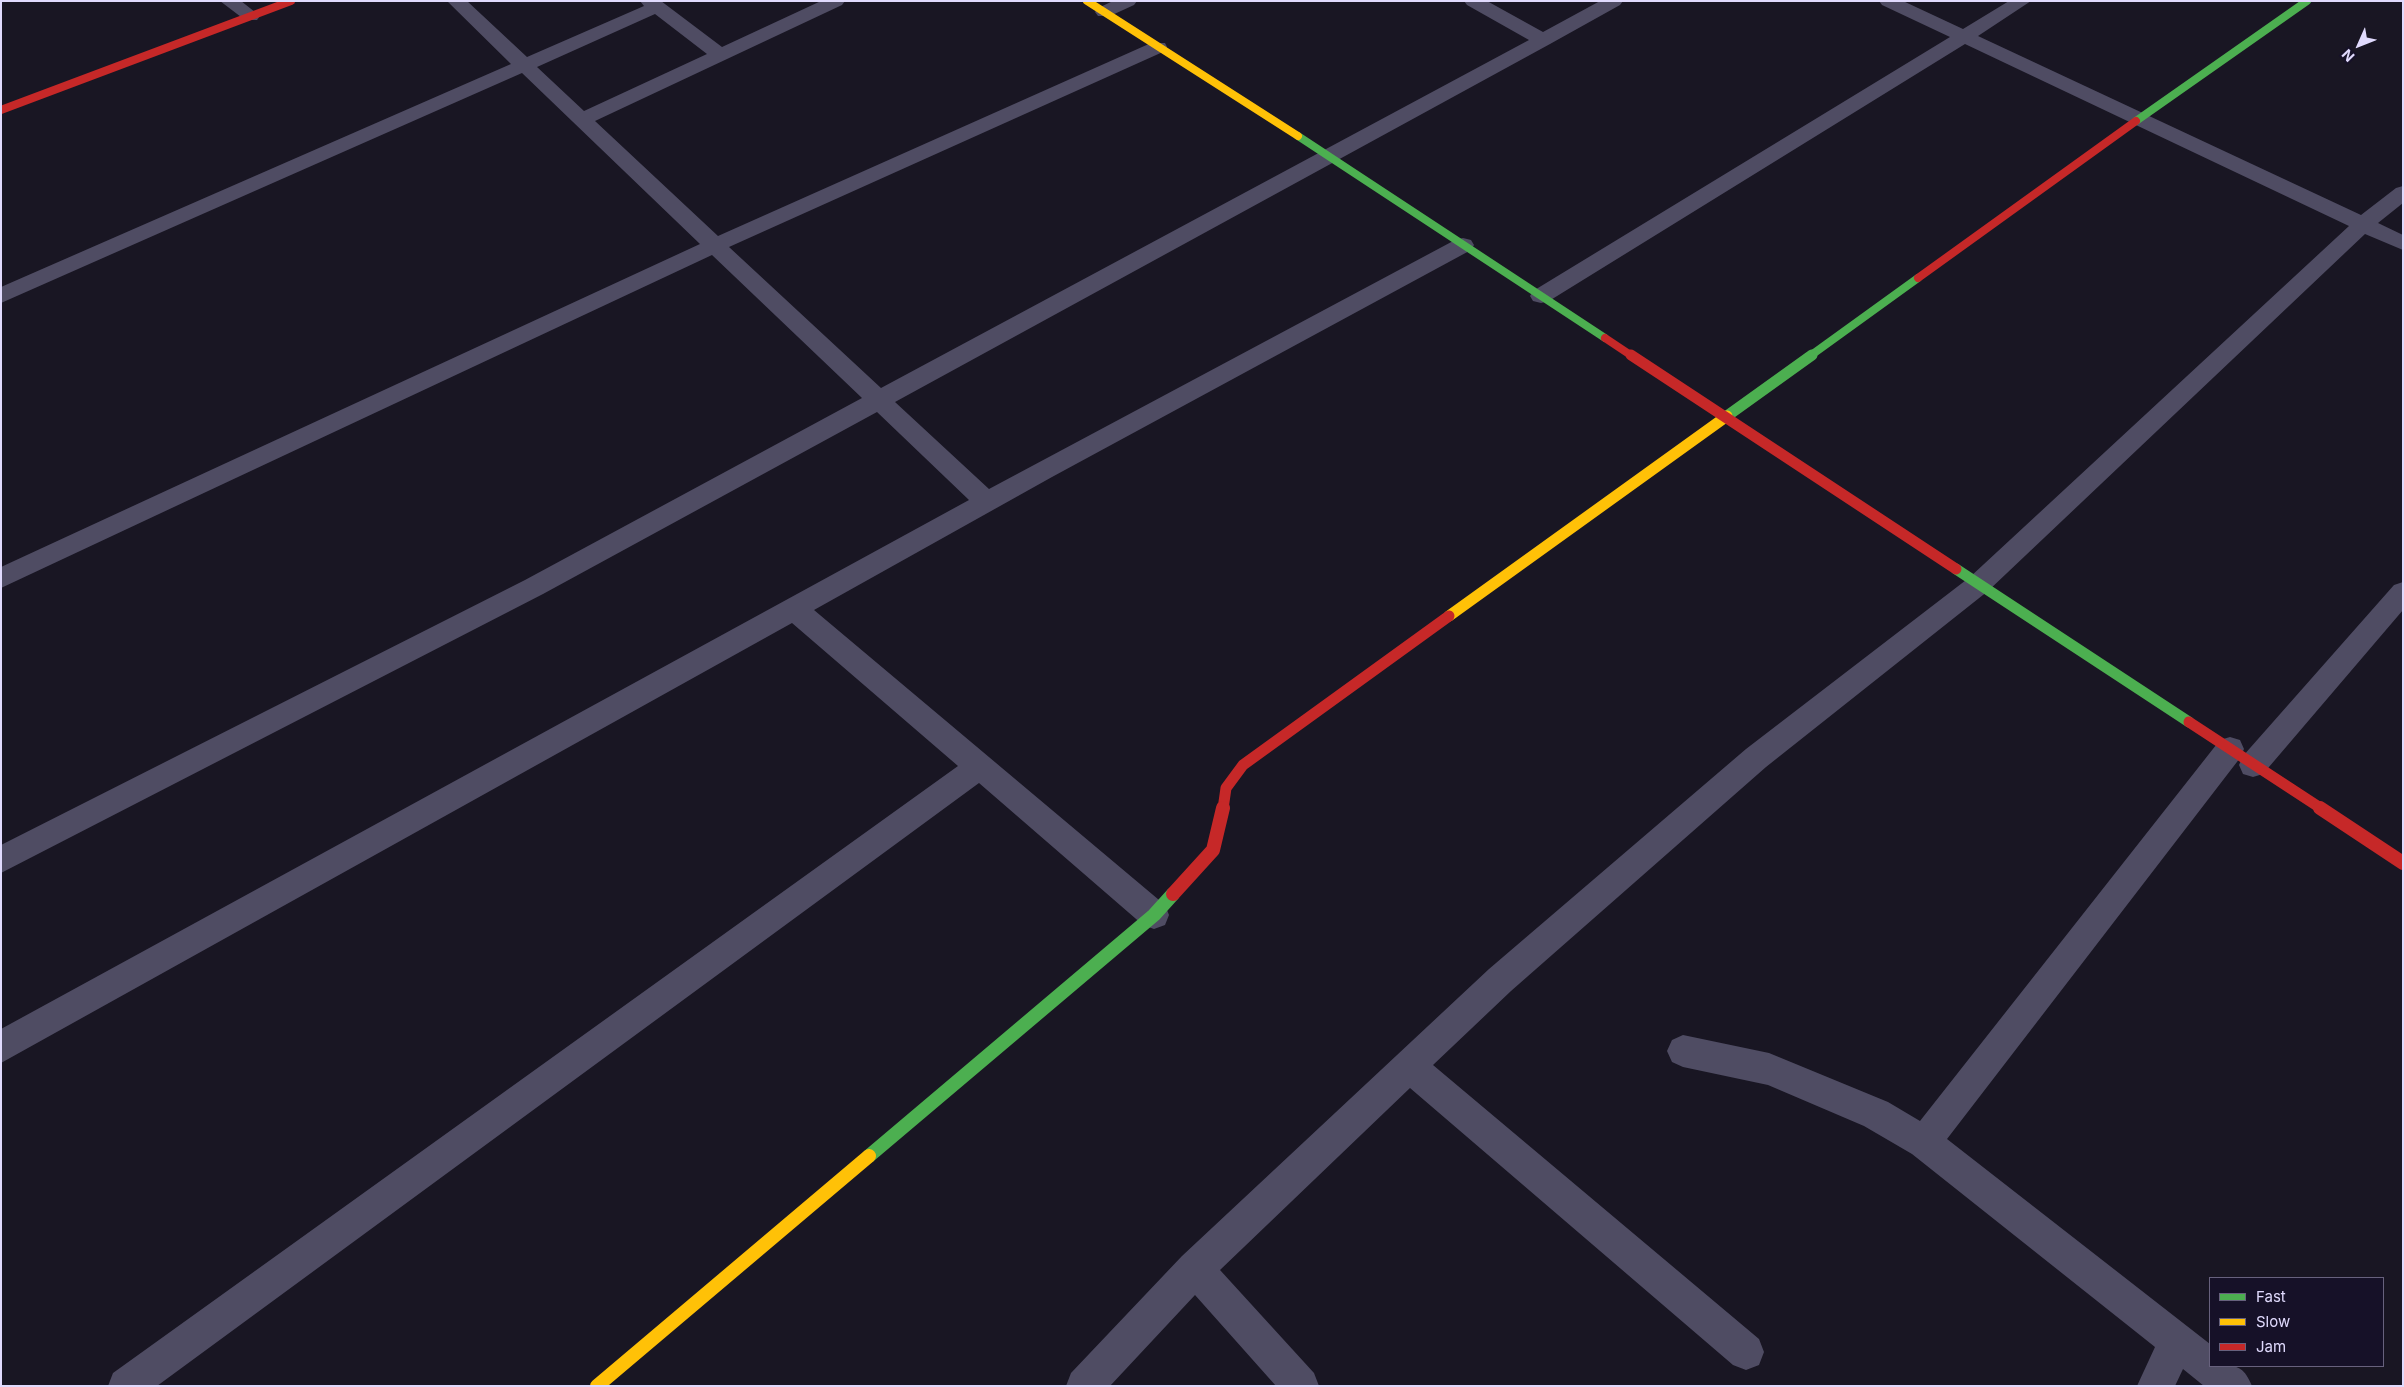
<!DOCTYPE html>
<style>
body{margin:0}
#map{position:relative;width:2404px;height:1387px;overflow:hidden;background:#191623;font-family:Inter,sans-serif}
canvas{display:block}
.frame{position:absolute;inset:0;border:2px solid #e0dafd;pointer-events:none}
.legend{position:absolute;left:2209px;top:1277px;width:175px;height:90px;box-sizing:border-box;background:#161128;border:1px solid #67617d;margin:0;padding:6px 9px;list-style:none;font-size:15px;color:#e0dafd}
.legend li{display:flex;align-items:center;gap:10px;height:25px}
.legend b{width:25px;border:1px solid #67617d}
.north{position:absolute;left:2334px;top:20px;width:50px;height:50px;-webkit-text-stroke:4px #161128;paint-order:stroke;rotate:226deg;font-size:14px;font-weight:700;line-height:20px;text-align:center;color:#e0dafd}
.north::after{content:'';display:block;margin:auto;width:18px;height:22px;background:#e0dafd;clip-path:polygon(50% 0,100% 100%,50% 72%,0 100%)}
</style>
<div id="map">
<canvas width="2404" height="1387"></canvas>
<div class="frame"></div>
<ul class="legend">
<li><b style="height:6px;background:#4caf50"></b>Fast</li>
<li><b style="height:6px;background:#ffc107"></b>Slow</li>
<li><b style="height:6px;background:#c62828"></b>Jam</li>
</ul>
<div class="north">N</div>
</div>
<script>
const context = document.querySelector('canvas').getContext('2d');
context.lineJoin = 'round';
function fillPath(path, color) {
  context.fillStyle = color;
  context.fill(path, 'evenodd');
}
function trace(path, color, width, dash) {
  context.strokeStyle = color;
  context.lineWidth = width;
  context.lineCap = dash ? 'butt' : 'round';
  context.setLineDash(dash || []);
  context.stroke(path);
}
fillPath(new Path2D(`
 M220,1H241L260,16L257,20H245Z
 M447,1H467L527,57L644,6L640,1H661L722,47L821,1H845L842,5L595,121L718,236L1151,43H1165L1167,47L1165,51L729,247L881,388L1529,40L1467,5L1464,1H1487L1543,32L1600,1H1623L1620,5L1550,44L895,402L989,489L1455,240L1463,238L1471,240L1474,245L1471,250L1052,477L814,610L1165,905L1169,915L1165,925L1154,929L1143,925L979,783L157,1386H108L113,1373L958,766L792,623L1,1063V1029L969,500L877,412L543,594L1,873V845L525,580L862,398L712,255L1,588V567L700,244L522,73L1,303V287L511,64ZM655,14L707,54L584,111L537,67Z
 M1113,1H1137L1134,5L1110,16H1098L1095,12L1098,8Z
 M1879,1H1903L1963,29L2009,1H2031L1978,36L2361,215L2396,188L2403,186V203L2378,223L2403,235V250L2365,234L1988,591L1766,767L1511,991L1433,1065L1759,1339L1764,1352L1759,1365L1746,1370L1733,1365L1410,1088L1220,1270L1314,1373L1319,1386H1276L1195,1295L1110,1386H1066L1071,1373L1182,1256L1489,969L1746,749L1970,577L2349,226L1965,44L1549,301L1541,303L1533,301L1530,296L1533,291L1950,37L1882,5Z
 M2403,582V610L2263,774L2253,777L2243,774L2239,765L2243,756L2394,585Z
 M2230,737L2240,740L2244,749L2240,758L1947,1139L2210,1344V1366C2234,1366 2242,1362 2252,1386H2204L2183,1369L2175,1386H2137L2155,1347L1912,1154L1864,1126L1768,1085L1683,1067L1672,1062L1667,1051L1672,1040L1683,1035L1769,1053L1888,1102L1920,1121L2220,740Z`), '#4f4c63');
trace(new Path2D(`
 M2136,121L2307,1
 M1298,136L1605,338
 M1810,356L1918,278`), '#4caf50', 8);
trace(new Path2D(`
 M1727,416L1812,355
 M1956,569L2189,722`), '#4caf50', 11);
trace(new Path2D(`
 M869,1156L1154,915L1173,894`), '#4caf50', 14);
trace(new Path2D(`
 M1087,1L1298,136`), '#ffc107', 8);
trace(new Path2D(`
 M1449,616L1727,416`), '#ffc107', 11);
trace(new Path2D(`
 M597,1386L869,1156`), '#ffc107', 14);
trace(new Path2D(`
 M1,110L291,1
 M1918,278L2136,121
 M1605,338L1632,356`), '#c62828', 8);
trace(new Path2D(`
 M1631,355L1956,569
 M2189,722L2322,809
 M1223,809L1226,788L1243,765L1449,616`), '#c62828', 11);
trace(new Path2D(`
 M2320,808L2403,863
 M1173,894L1213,850L1223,808`), '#c62828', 14);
</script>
